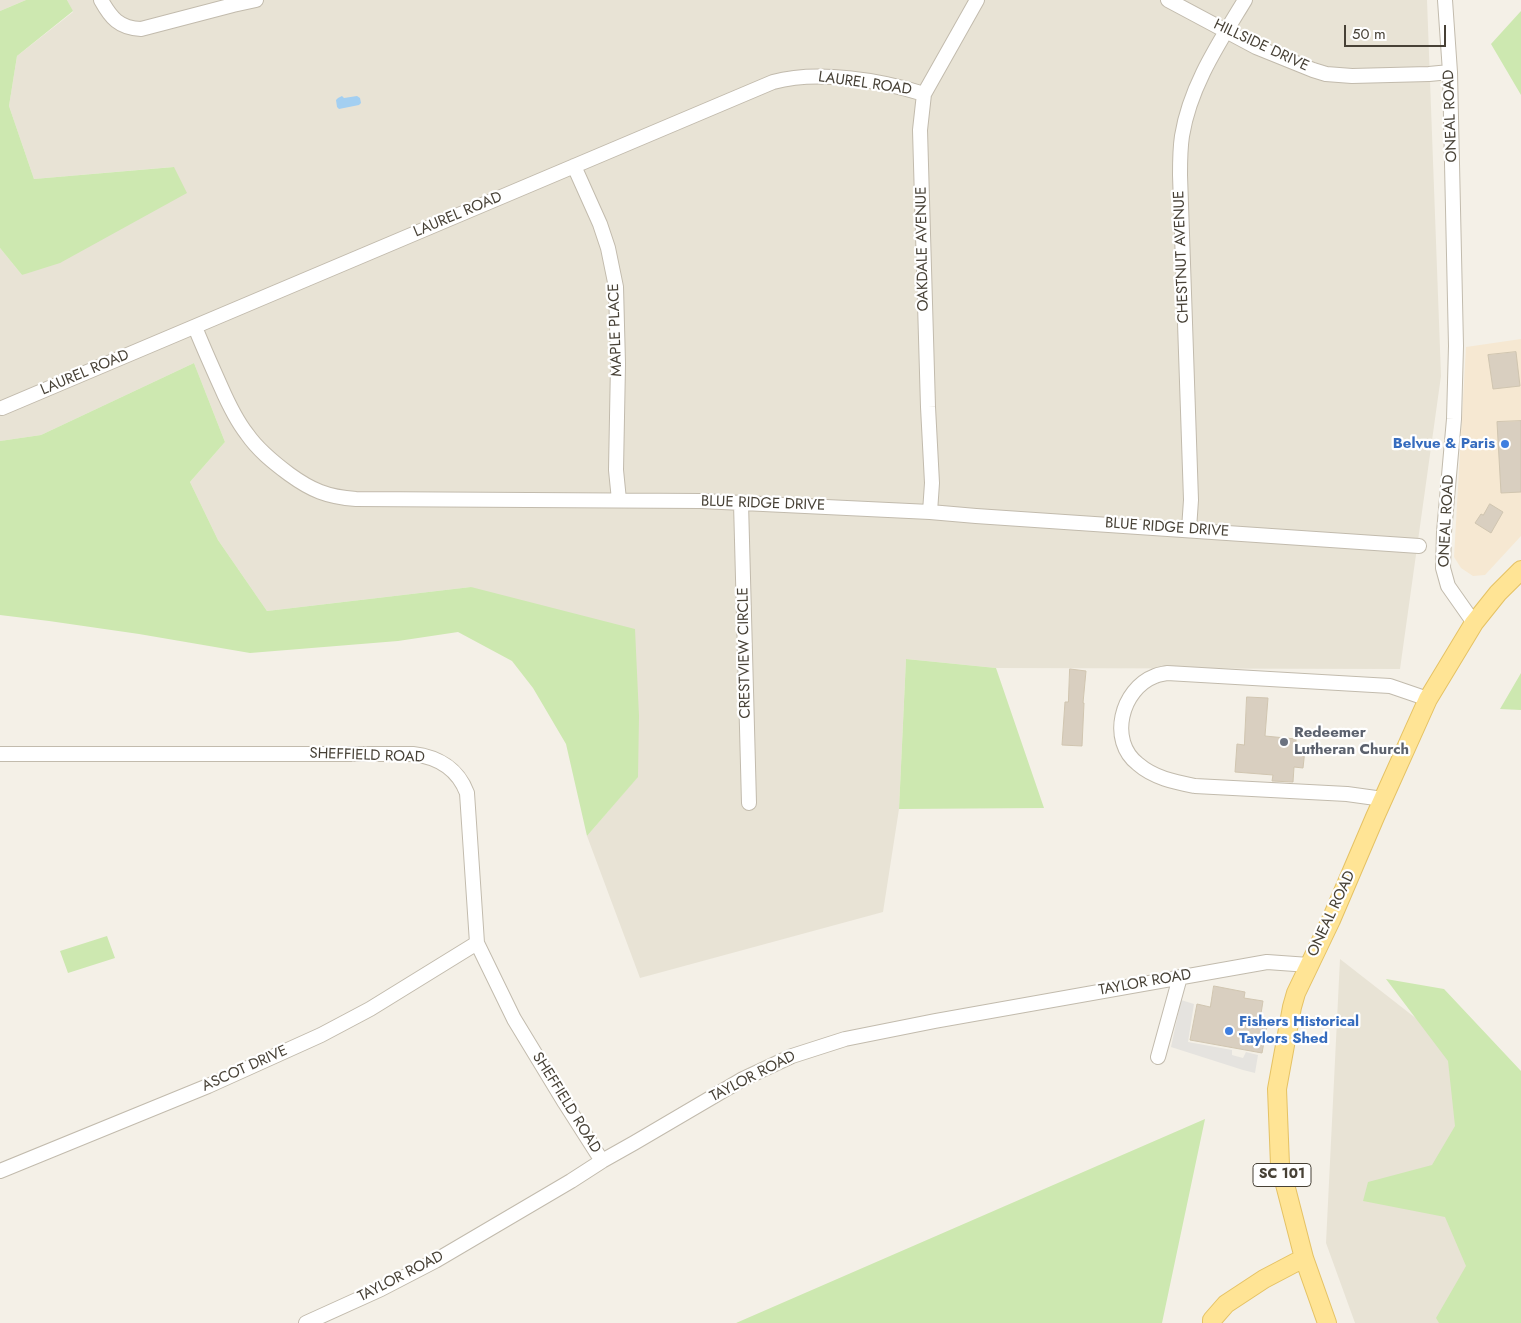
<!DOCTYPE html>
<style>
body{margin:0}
#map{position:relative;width:1521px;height:1323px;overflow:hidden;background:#f4f0e7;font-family:Jost,sans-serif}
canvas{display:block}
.scale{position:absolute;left:1344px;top:25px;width:102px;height:22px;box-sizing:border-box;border:2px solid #474136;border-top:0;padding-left:6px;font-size:15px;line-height:18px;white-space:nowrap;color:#474136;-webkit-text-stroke:4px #fff;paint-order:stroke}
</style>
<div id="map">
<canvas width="1521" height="1323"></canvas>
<div class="scale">50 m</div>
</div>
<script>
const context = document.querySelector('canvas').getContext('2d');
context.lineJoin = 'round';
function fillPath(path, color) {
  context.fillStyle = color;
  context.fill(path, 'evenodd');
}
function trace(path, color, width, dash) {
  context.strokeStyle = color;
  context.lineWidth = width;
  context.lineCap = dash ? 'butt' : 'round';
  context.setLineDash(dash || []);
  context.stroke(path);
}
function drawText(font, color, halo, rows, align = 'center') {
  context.font = font + ' Jost,sans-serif';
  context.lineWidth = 4.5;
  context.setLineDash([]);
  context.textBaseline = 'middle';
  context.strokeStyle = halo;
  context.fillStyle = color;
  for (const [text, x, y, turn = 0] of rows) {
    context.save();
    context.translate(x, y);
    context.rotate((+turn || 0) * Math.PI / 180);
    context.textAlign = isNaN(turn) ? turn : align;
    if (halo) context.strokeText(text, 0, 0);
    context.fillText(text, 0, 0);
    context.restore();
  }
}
fillPath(new Path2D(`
 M0,0H26L0,11Z
 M67,0H1427L1441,376L1400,669L996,668L906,659L899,809L883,912L640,978L587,836L638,776L471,587L267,611L218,540L190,482L225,442L194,363L41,435L0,441V248L22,275L173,167L34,179L9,106L17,56L73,12Z
 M1340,959L1513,1094L1521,1323H1355L1326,1243Z`), '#e8e3d5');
fillPath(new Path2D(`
 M1521,339V536L1485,575L1473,576L1461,568L1454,557L1466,347Z`), '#f6e8d2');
fillPath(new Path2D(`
 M26,0H67L73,11L17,56L9,106L34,179L174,167L187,193L60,263L22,275L0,248V11Z
 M1521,11V95L1491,44Z
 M194,363L225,442L190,482L218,540L267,611L471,587L635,629L639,716L638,777L587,836L566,744L533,688L512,661L458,632L398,641L250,653L139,634L49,621L0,615V441L41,435Z
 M906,659L996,668L1044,808L899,809Z
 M1521,673V710L1500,709Z
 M107,936L115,958L68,973L60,951Z
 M1386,979L1444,989L1521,1071V1323H1439L1436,1318L1466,1266L1445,1217L1363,1201L1368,1182L1432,1165L1455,1126L1448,1061Z
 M1205,1119L1162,1323H736Z`), '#cde8b0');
fillPath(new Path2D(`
 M1181,1000L1194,1004L1188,1042L1232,1050V1055L1243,1058L1246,1052L1258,1055L1255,1073L1243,1070L1171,1047Z`), '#e5e3df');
fillPath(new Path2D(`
 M342,96L344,98L357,96L360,98L361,103L359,105L339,109L337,107L336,100L338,98Z`), '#a3cff1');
const building = new Path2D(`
 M1516,352L1520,386L1493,389L1488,355Z
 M1521,421V492L1501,493L1497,422Z
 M1490,504L1503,512L1491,533L1475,523L1481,514L1483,515Z
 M1070,669L1086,671L1083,703H1084L1082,746L1062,745L1065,702H1068Z
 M1247,697L1268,698L1265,736L1296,739V749L1305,750L1303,768L1294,767L1293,782L1272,781L1273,775L1235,772L1237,744L1244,745Z
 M1214,986L1245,992L1244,998L1263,1001L1260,1020L1268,1021L1262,1053L1190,1040L1197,1004L1210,1007Z`);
fillPath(building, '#d9cfc0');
trace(building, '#d0c5b0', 1);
const minor = new Path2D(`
 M101,0C111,18 119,28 141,29L233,5L256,0
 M1168,0L1256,47L1313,70L1326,74L1352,76L1429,74L1450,72
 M1445,0L1450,72L1456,346L1454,419L1444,532L1443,568L1448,586L1474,623
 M574,166L600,224L608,248L616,287L618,364L616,470L619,500
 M195,327C203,347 212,367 221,387C228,403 236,420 247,434C258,450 273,462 289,474C311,490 327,497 356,499L701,501L930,512L976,516L1419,546
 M2,408L773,82C818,70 880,80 924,94
 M741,503L749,803
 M930,512L932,483L928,407L920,130L924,94L977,0
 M1189,529L1191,500L1180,175C1180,162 1180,149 1182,136C1190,86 1219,43 1245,0
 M0,754H413C438,757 458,769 467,793L477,943L514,1019L565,1103L602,1161
 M1383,799L1347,794L1195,786C1175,782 1154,778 1138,764C1108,741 1121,689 1155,676C1159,674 1163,674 1167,673L1390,686L1428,699
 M1158,1057L1180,977
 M0,1171L208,1086L321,1035L370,1009L477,943
 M306,1323L381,1289L435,1261L571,1181L602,1161L634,1143L743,1079L792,1056L845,1039L935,1021L1267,962L1309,965`);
const major = new Path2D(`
 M1212,1323V1320L1226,1304L1264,1279L1304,1258
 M1327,1323L1304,1258L1280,1165L1277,1089L1292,1007L1296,993L1331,920L1375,817L1428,699L1474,623L1498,593L1521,570`);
trace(minor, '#c2bbad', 16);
trace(major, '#e5c264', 20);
trace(minor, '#fff', 14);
trace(major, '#ffe495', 18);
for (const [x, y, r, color] of [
 [1505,444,5,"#3f7fe0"],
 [1284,742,5,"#6b7280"],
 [1229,1031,5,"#3f7fe0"]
]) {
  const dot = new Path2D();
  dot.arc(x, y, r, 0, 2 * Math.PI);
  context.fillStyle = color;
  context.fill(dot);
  trace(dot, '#fff', 2);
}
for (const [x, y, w] of [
 [1282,1175,58]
]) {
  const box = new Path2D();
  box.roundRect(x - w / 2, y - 11.5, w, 23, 4);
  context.fillStyle = '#fff';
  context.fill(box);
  trace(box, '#474136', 1);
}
drawText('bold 14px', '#474136', null, [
 ["SC 101",1282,1175]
]);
drawText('15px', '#474136', '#fff', [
 ["HILLSIDE DRIVE",1261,46,25],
 ["LAUREL ROAD",865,84,8],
 ["ONEAL ROAD",1451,116,-92],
 ["LAUREL ROAD",458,215,-23],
 ["OAKDALE AVENUE",923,249,-91],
 ["CHESTNUT AVENUE",1182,257,-92],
 ["MAPLE PLACE",616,330,-92],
 ["LAUREL ROAD",85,373,-23],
 ["BLUE RIDGE DRIVE",763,504,2],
 ["ONEAL ROAD",1447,521,-87],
 ["BLUE RIDGE DRIVE",1167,528,4],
 ["CRESTVIEW CIRCLE",745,653,-91],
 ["SHEFFIELD ROAD",367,756,2],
 ["ONEAL ROAD",1332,914,-65],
 ["TAYLOR ROAD",1145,983,-10],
 ["ASCOT DRIVE",245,1069,-24],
 ["TAYLOR ROAD",753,1077,-27],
 ["SHEFFIELD ROAD",566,1103,58],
 ["TAYLOR ROAD",401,1277,-27]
]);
drawText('bold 15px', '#366cbe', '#fff', [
 ["Belvue & Paris",1495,444],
 ["Fishers Historical",1239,1022,"left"],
 ["Taylors Shed",1239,1039,"left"]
], 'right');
drawText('bold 15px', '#5b616d', '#fff', [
 ["Redeemer",1294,733],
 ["Lutheran Church",1294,750]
], 'left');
</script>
